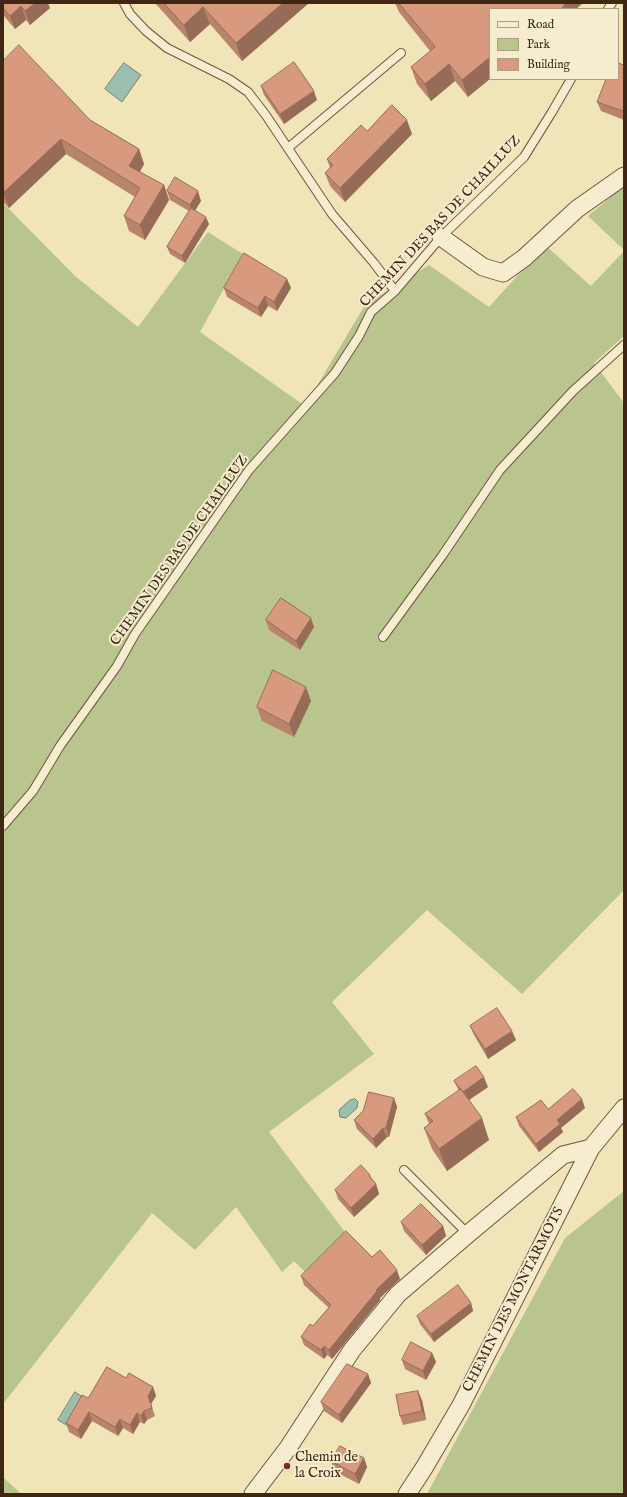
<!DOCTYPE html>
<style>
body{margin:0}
#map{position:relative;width:627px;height:1497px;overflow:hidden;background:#f1e4b8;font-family:"IM FELL English",serif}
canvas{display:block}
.frame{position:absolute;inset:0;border:4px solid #402714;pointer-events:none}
.legend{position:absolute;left:489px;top:8px;width:130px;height:72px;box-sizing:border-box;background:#f6edd1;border:1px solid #ad9e85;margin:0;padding:5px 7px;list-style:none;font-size:12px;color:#402714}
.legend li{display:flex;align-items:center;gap:8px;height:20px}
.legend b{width:20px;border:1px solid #ad9e85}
</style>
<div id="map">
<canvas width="627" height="1497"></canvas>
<div class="frame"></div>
<ul class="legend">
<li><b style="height:5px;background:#f6edd1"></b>Road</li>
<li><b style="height:11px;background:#b9c48f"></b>Park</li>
<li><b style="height:11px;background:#d79a7e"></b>Building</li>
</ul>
</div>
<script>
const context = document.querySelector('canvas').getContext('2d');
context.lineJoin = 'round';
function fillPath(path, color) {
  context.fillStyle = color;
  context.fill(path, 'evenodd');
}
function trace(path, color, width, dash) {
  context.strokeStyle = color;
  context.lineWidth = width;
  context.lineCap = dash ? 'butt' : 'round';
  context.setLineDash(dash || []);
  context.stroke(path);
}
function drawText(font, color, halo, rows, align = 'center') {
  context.font = font + ' "IM FELL English",serif';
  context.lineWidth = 4;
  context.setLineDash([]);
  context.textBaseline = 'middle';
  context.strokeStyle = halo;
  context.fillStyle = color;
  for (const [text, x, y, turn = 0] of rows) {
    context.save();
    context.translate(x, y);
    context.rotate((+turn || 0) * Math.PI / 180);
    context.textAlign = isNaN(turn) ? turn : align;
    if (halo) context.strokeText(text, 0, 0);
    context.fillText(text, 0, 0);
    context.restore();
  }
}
fillPath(new Path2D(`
 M624,186V250L588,216Z
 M3,203L75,276L138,327L208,232L243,254L200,332L305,406L365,305L429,265L489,307L545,245L591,286L624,251V336L594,363L624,403V890L522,994L427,910L332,1002L374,1054L269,1132L345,1232L350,1240L311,1278L294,1261L282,1272L236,1207L195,1250L152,1213L3,1404Z
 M624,1191V1494H427L565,1238Z
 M3,1477L21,1494H3Z`), '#b9c48f');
const water = new Path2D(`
 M124,63L141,75L122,102L105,89Z
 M355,1099L358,1102L357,1108L346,1118L340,1117L339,1110L350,1100Z
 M75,1392L87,1400L70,1427L58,1420Z`);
fillPath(water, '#9bbfaf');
trace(water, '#778271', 1);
const lane = new Path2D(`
 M124,3L130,14L146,31L167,48L229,79L248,92L265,114L332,214L374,263L395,291
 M608,9L612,3
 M288,148L401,53
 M383,637L442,556L500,470L573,391L624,345
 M3,826L33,791L60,746L117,666L135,634L249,470L335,373L359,336L371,312L395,291L441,237L524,157L552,112L571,79
 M404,1170L468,1234`);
const street = new Path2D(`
 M441,237L483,267L503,273L524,258L577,209L624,176
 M253,1494L288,1448L352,1350L398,1294L468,1234L563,1155L591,1148
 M407,1494L424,1468L461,1405L591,1148L624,1108`);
trace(lane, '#6c563d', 10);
trace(street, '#6c563d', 19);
trace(lane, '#f6edd1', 8);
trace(street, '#f6edd1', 17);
fillPath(new Path2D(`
 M3,3L50,8L30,25L26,20L15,29L3,15Z
 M155,3H309L242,61L210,24L190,42Z
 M395,3H583L490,9L468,97L455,81L431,101L417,84L411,67L430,51L399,12Z
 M3,61L90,120L139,149L144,164L140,172L164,185L169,200L145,240L129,231L124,216L135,197L66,154L9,208L3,202Z
 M624,65V120L601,111L597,102Z
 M261,86L317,100L284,124L264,95Z
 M367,131L412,134L345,202L330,186L325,173L330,168L327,159Z
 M167,191L201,201L195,210L209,224L185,263L170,254L167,247L189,211L170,200Z
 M287,279L291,288L277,311L268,306L261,317L227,297L224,288Z
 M266,620L314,627L300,650L269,630Z
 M311,701L294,737L262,721L257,707Z
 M470,1026L516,1040L488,1059L474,1035Z
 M454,1081L488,1087L469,1100L489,1140L447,1171L432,1149L424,1128L429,1124L425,1114L459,1091Z
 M394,1098L397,1107L389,1137H387L376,1148L357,1129L354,1120Z
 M585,1108L561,1128L563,1132L539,1152L519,1126L516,1117L548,1109Z
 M370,1175L372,1179L376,1184L379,1194L354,1217L338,1199L335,1190Z
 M401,1222L443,1226L446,1236L426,1255L404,1231Z
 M372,1257L400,1279L380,1298V1300L332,1359L327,1355L324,1359L304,1345L301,1337L313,1326L329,1308L304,1285L301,1276Z
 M471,1303L473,1311L434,1342L420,1324L417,1316Z
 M432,1353L436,1362L426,1380L405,1369L402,1360Z
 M368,1374L371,1383L342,1423L324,1411L321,1402Z
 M126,1378L153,1387L156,1396L151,1404L155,1416L147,1420L144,1424L140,1422L133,1434L123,1428L118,1436L92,1421L81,1439L69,1432L66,1423L88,1398Z
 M422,1400L426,1420L403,1425L400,1416Z
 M364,1458L367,1467L359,1484L334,1471L331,1461Z`), '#b9846c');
fillPath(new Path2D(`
 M35,3H48L50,8L30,25L25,11Z
 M283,3H309L242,61L236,43Z
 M566,3H583L576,9H561Z
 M21,6L26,20L15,29L10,16Z
 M203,7L210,24L190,42L184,25Z
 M490,57V79L468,97L462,80Z
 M449,64L455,81L431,101L425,84Z
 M314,91L317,100L284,124L280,114Z
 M407,120L412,134L345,202L340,188Z
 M61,139L66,154L9,208L3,193Z
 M139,149L144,164L134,181L129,166Z
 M164,185L169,200L145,240L140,225Z
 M198,191L201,201L193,214L190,205Z
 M206,217L209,224L185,263L182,256Z
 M287,279L291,288L277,311L274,302Z
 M265,296L268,306L261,317L258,308Z
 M311,618L314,627L300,650L296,641Z
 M306,687L311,701L294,737L289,724Z
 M512,1031L516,1040L488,1059L485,1049Z
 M484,1077L488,1087L466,1102L463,1092Z
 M394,1098L397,1107L389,1137L386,1128Z
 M582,1099L585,1108L561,1128L563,1132L539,1152L536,1144L557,1120Z
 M482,1118L489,1140L447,1171L439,1149Z
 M383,1128L387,1137L376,1148L373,1139Z
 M376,1184L379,1194L354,1217L351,1208Z
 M443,1226L446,1236L426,1255L422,1245Z
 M397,1270L400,1279L380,1298V1300L332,1359L329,1350L376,1290Z
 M471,1303L473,1311L434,1342L431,1334Z
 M324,1346L327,1355L324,1359L321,1350Z
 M432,1353L436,1362L426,1380L423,1371Z
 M368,1374L371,1383L342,1423L339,1415Z
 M153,1387L156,1396L151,1404L148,1396Z
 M418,1391L422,1400L426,1420L422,1411Z
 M144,1411L147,1420L144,1424L141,1416Z
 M89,1412L92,1421L81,1439L78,1430Z
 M137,1413L140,1422L133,1434L130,1425Z
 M120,1419L123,1428L118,1436L115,1427Z
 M364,1458L367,1467L359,1484L355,1474Z`), '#966c58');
const building = new Path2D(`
 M3,3H35L25,11L21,6L10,16L3,8Z
 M164,3H283L236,43L203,7L184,25Z
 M399,3H566L561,9H490V57L462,80L449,64L425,84L411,67L435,47Z
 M19,45L90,120L139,149L129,166L164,185L140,225L124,216L140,188L61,139L3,193V61Z
 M294,62L314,91L280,114L261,86Z
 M618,63L624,65V108L623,111L597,102L606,79H618Z
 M392,105L407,120L340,188L325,173L333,165L327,159L361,125L367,131Z
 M175,177L198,191L190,205L167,191Z
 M191,208L206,217L182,256L167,247Z
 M244,253L287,279L274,302L265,296L258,308L224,288Z
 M281,598L311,618L296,641L266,620Z
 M273,670L306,687L289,724L257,707Z
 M497,1008L512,1031L485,1049L470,1026Z
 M476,1066L484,1077L463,1092L461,1089V1090L454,1081Z
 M461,1089L482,1118L439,1149L424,1128L433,1121L425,1114Z
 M573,1089L582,1099L557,1120L560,1124L536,1144L516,1117L541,1100L548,1109Z
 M369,1092L394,1098L386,1128H383L373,1139L354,1120L363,1111Z
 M361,1165L370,1175L369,1176L376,1184L351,1208L335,1190Z
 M421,1204L443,1226L422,1245L401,1222Z
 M346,1231L372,1257L380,1250L397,1270L376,1290L377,1291L329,1350L324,1346L321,1350L301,1337L310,1324L313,1326L331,1305L301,1276Z
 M458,1285L471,1303L431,1334L417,1316Z
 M411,1342L432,1353L423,1371L402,1360Z
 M347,1364L368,1374L339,1415L321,1402Z
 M107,1367L126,1378L129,1373L153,1387L148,1396L152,1408L144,1411L141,1416L137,1413L130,1425L120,1419L115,1427L89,1412L78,1430L66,1423L82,1395L88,1398Z
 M418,1391L422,1411L400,1416L396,1395Z
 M340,1446L364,1458L355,1474L331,1461Z`);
fillPath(building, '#d79a7e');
trace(building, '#966c58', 1);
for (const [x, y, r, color] of [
 [287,1466,4,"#8f2418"]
]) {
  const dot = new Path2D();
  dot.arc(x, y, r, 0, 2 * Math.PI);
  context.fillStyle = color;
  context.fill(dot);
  trace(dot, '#f6edd1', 1.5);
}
drawText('14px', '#402714', '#f6edd1', [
 ["CHEMIN DES BAS DE CHAILLUZ",441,222,-47],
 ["CHEMIN DES BAS DE CHAILLUZ",180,551,-55],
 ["CHEMIN DES MONTARMOTS",514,1300,-63]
]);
drawText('14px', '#402714', '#f6edd1', [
 ["Chemin de",295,1458],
 ["la Croix",295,1474]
], 'left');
</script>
